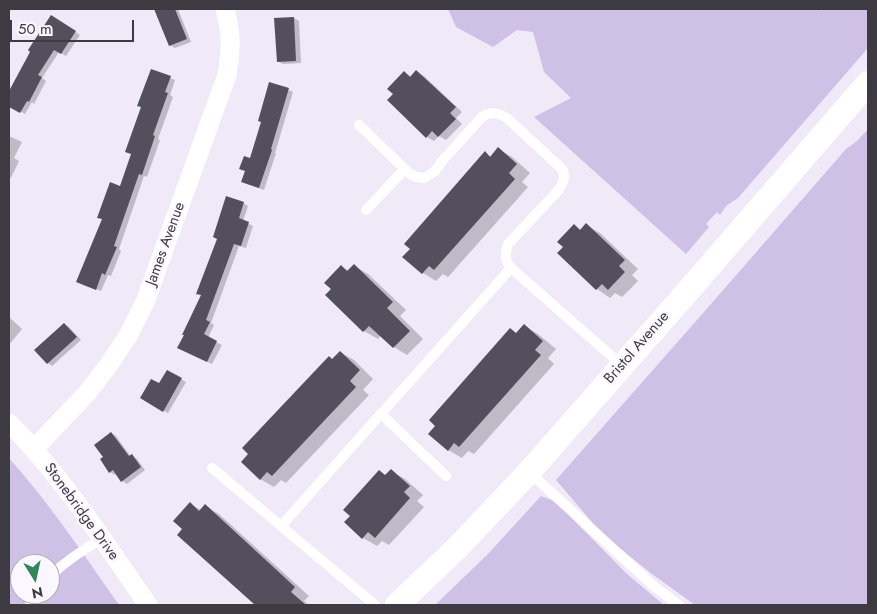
<!DOCTYPE html>
<style>
body{margin:0}
#map{position:relative;width:877px;height:614px;overflow:hidden;background:#efe9f8;font-family:Jost,sans-serif}
canvas{display:block}
.frame{position:absolute;inset:0;border:10px solid #3d3b41;pointer-events:none}
.north{position:absolute;left:10px;top:554px;width:50px;height:50px;box-sizing:border-box;background:#faf8fe;border:1px solid #aeacb2;border-radius:50%;rotate:170deg;font-size:14px;font-weight:700;line-height:20px;text-align:center;color:#3d3b41}
.north::after{content:'';display:block;margin:auto;width:18px;height:22px;background:#318558;clip-path:polygon(50% 0,100% 100%,50% 72%,0 100%)}
.scale{position:absolute;left:10px;top:20px;width:124px;height:22px;box-sizing:border-box;border:2px solid #3d3b41;border-top:0;padding-left:6px;font-size:15px;line-height:18px;white-space:nowrap;color:#3d3b41;-webkit-text-stroke:4px #faf8fe;paint-order:stroke}
</style>
<div id="map">
<canvas width="877" height="614"></canvas>
<div class="frame"></div>
<div class="north">N</div>
<div class="scale">50 m</div>
</div>
<script>
const context = document.querySelector('canvas').getContext('2d');
context.lineJoin = 'round';
function fillPath(path, color) {
  context.fillStyle = color;
  context.fill(path, 'evenodd');
}
function trace(path, color, width, dash) {
  context.strokeStyle = color;
  context.lineWidth = width;
  context.lineCap = dash ? 'butt' : 'round';
  context.setLineDash(dash || []);
  context.stroke(path);
}
function drawText(font, color, halo, rows, align = 'center') {
  context.font = font + ' Jost,sans-serif';
  context.lineWidth = 5;
  context.setLineDash([]);
  context.textBaseline = 'middle';
  context.strokeStyle = halo;
  context.fillStyle = color;
  for (const [text, x, y, turn = 0] of rows) {
    context.save();
    context.translate(x, y);
    context.rotate((+turn || 0) * Math.PI / 180);
    context.textAlign = isNaN(turn) ? turn : align;
    if (halo) context.strokeText(text, 0, 0);
    context.fillText(text, 0, 0);
    context.restore();
  }
}
fillPath(new Path2D(`
 M448,9H819L821,11L823,9H841L842,10L844,9H868V48L738,198L726,206L720,215L717,212L706,224L709,227L686,254L534,117L571,98L544,72L533,32L517,30L493,47L456,27Z
 M868,129V605H695L652,574L603,535L556,480L711,304L846,149L857,141Z
 M9,458C50,504 84,555 119,605H9ZM20,564H50V594H20Z
 M541,496L556,502L627,574L664,605H435L488,554Z`), '#cfc1e5');
fillPath(new Path2D(`
 M156,9H178L191,42L175,48L170,45Z
 M294,18L299,21L301,63L283,64L278,61Z
 M56,19L80,35L66,56L59,52L42,78L46,81L34,104L32,102L25,114L9,105V93L32,51Z
 M151,71L175,80L170,95L173,97L158,139L160,140L147,177L144,176L119,249L121,251L111,276L108,275L101,291L82,284L120,187L132,154L126,151L142,107Z
 M404,72L412,77L417,72L424,76L462,112L456,118L462,124L446,140L439,136L434,141L427,137L395,94Z
 M288,90L293,92L275,153H276L264,190L247,184L250,159Z
 M9,136L22,142L14,158L19,161L11,178L9,177Z
 M498,149L512,157L530,173L522,182L528,187L448,277L443,274L436,281L423,273L404,257L485,153L492,157Z
 M243,203L248,206L243,221L253,226L246,248L239,246L211,323L214,325L208,338L222,345L212,364L184,351Z
 M574,225L581,230L586,225L600,233L638,269L632,275L638,281L622,297L615,293L610,298L597,289L559,253L565,247Z
 M354,266L368,274L406,310L400,316L423,339L407,355L394,347L381,335L378,339L364,331L332,289L342,267L349,271Z
 M9,317L22,329L9,345Z
 M64,324L69,327L81,340L52,366L48,363Z
 M524,326L538,334L556,349L548,358L554,364L474,454L468,451L462,458L448,450L510,330L517,334Z
 M340,352L354,360L373,379L363,390L369,395L286,483L281,480L274,487L260,479L329,357L333,360Z
 M167,371L186,382L168,413L141,398L159,385Z
 M111,433L116,436L131,457L132,456L137,459L145,470L127,484L122,481L117,473L115,475L110,472L105,457Z
 M379,471L387,476L391,471L405,479L423,495L417,501L424,507L389,545L382,541L377,546L363,538Z
 M190,504L201,510L205,506L219,514L309,596L304,601L309,605H257L179,535L184,529Z`), '#0003');
fillPath(new Path2D(`
 M154,9H175L187,39L169,46Z
 M51,15L76,31L61,54L54,50L38,75L42,77L29,102L27,101L20,113L9,107V91L30,52L28,50Z
 M294,17L296,61L277,62L274,18Z
 M151,69L171,76L165,92L168,93L153,135L155,136L142,175L139,174L114,246L117,247L105,275L102,273L96,290L76,282L102,219L97,218L110,182L120,186L131,154L125,152L141,107L137,106Z
 M416,70L456,107L450,113L456,119L438,137L432,131L426,138L387,100L393,94L387,89L404,71L410,77Z
 M269,82L289,88L271,149L272,150L259,188L241,182L245,171L239,169L244,156L250,158L261,122L258,121Z
 M498,147L517,164L509,173L515,179L434,270L429,266L422,274L402,257L410,249L404,244L485,151L490,157Z
 M226,196L244,202L239,218L249,222L241,246L234,244L206,320L210,322L204,334L217,341L207,362L177,348L184,335H182L201,295L196,294L217,239L213,237Z
 M586,223L625,260L619,266L625,272L608,290L602,284L596,290L557,253L563,247L557,242L574,224L580,230Z
 M354,264L393,302L387,308L410,331L393,348L369,326L363,332L325,295L331,289L324,283L341,265L347,271Z
 M64,323L77,337L47,364L34,350Z
 M524,324L543,341L535,350L541,355L459,447L454,443L448,451L428,434L435,426L429,420L510,328L516,333Z
 M340,351L360,370L350,381L356,387L272,476L267,472L260,480L241,462L248,454L242,448L329,356L332,359Z
 M167,370L182,378L163,412L140,398L151,379L159,383Z
 M111,432L129,456L132,454L141,467L121,482L113,470L109,473L100,459L103,457L94,445Z
 M391,469L410,486L404,492L410,498L375,538L368,532L362,539L344,522L350,516L343,510L379,470L385,475Z
 M190,502L199,511L205,504L295,587L291,592L306,605H255L177,535L182,529L173,521Z`), '#544f5c');
trace(new Path2D(`
 M359,125L410,174L416,177L424,178L435,171L443,160L482,117C491,111 498,113 507,118L562,169C567,178 562,186 556,193L508,244C505,254 504,259 511,268L609,354L622,366
 M366,210L405,169
 M381,414L446,476
 M212,468L375,605
 M529,472L655,587L679,605
 M281,526L511,268
 M50,576C66,561 84,549 103,538
 M30,605L36,594`), '#fff', 10);
trace(new Path2D(`
 M9,423C18,432 27,441 35,451C77,499 112,553 148,605
 M34,449L88,392L110,363L129,334L145,302L227,75C231,49 232,35 225,9`), '#fff', 19);
trace(new Path2D(`
 M397,605L458,547L529,472L695,283L868,83`), '#fff', 24);
drawText('15px', '#3d3b41', '#faf8fe', [
 ["James Avenue",166,244,-70],
 ["Bristol Avenue",637,348,-49],
 ["Stonebridge Drive",81,512,54]
]);
</script>
